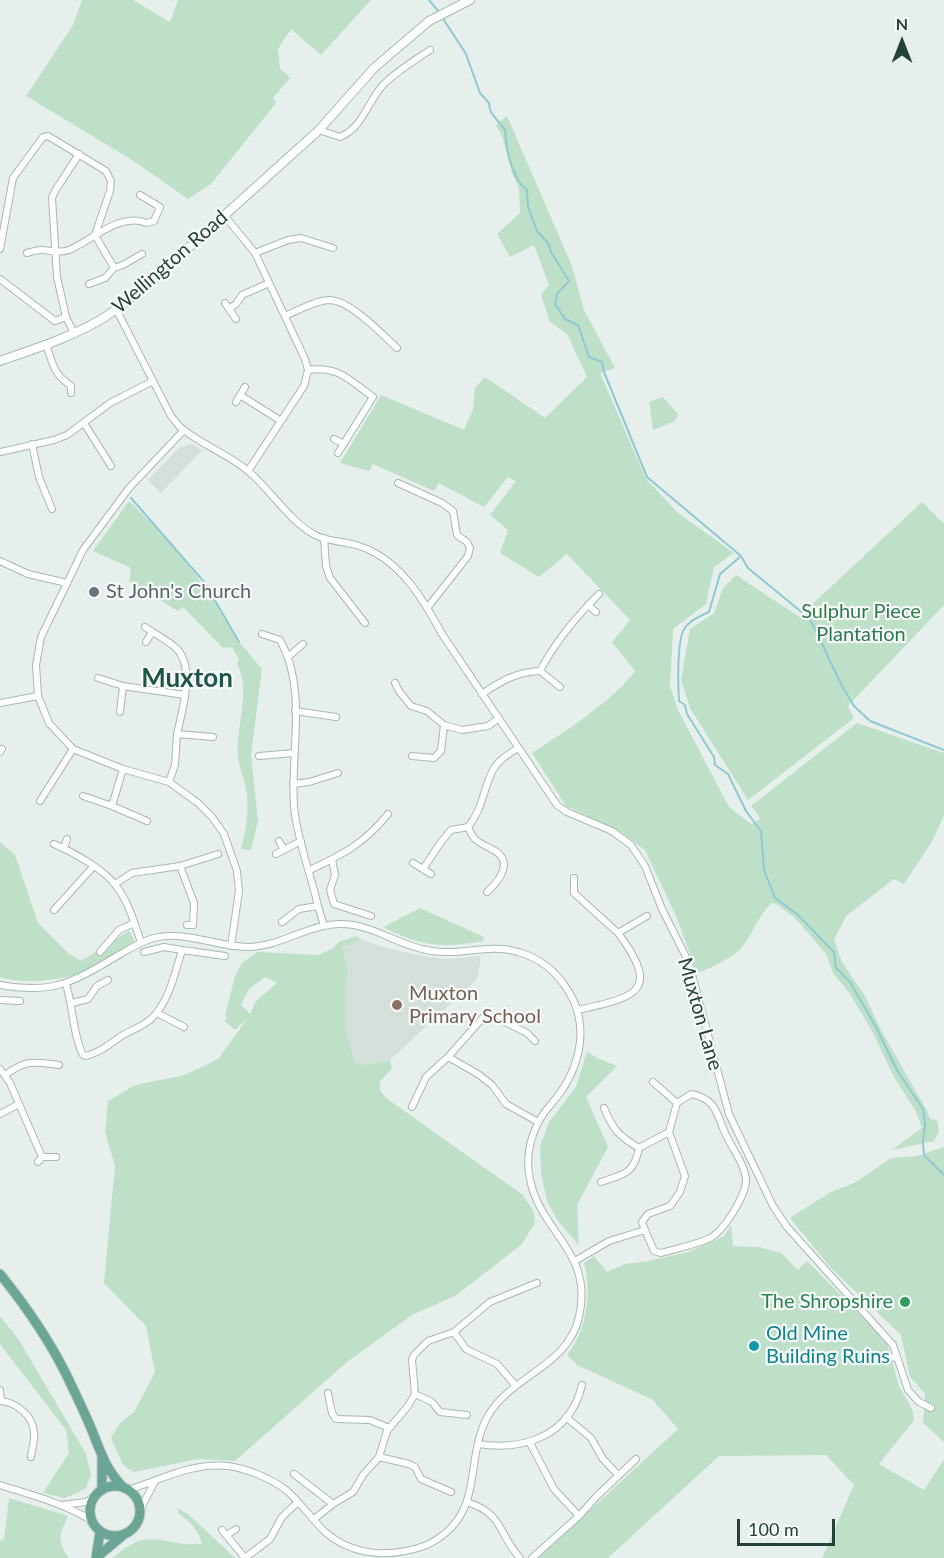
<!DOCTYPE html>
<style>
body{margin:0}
#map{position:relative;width:944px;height:1558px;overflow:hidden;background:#e6efeb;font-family:Lato,sans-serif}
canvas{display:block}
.north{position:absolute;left:872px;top:12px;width:60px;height:60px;-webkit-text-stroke:4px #f7fbf9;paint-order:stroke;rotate:0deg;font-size:16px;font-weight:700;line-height:24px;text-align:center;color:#24423a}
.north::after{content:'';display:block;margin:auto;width:21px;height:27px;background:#24423a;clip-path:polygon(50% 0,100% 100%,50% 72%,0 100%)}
.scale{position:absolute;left:737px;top:1519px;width:98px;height:27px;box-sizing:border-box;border:3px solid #24423a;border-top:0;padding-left:8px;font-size:18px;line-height:21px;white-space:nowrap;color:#24423a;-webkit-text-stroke:4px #f7fbf9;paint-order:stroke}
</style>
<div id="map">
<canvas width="944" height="1558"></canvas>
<div class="north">N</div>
<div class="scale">100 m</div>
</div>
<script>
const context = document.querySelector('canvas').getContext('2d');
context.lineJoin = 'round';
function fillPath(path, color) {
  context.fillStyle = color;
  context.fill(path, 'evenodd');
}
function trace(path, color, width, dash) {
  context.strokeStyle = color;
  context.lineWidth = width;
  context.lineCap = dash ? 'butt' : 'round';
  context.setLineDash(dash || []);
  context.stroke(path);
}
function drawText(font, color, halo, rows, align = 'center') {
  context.font = font + ' Lato,sans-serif';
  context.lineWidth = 4.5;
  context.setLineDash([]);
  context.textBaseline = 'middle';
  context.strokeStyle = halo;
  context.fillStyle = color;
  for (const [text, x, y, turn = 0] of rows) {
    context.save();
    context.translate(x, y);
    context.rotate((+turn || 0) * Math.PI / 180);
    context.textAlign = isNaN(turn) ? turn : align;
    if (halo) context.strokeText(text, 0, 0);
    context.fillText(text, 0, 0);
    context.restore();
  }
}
fillPath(new Path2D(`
 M192,444L202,450L161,493L148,480L180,447Z
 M362,940L386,948L428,957L447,959L481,956L478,976L474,982L390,1060L363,1065L355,1062L345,1028L346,982L348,968L342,947Z`), '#d4dfda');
fillPath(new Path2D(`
 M82,0H133L170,22L178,0H371L321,55L291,29L278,49L280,68L290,78L273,98L276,103L211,184L188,199L132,160L26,96L73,25Z
 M507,116L572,266L584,310L615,368L600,373L646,479L678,513L734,553L714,567L706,604L673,629L670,686L678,710L729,807L751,824L761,819L751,806L857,723L944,753V816L931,843L904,884L894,879L846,916L834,940L842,962L865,996L882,1032L926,1109L930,1119L937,1120L939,1132L934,1141L892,1150L922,1128L915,1110L894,1077L872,1031L850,994L833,973L826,954L795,918L776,904L772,903C758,915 754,933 742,947C733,958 711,968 697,973L676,916L645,850L621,832L566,806L532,753C563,733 613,701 635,671L612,642L630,620L567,554L539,577L500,553L508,530L490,515L516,481L508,477L484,507L439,483L434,491L373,464L369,471L340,463L381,395L464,430L473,409L475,388L485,377L545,418L587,377L567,334L550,322L541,295L549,285L534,245L510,257L497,234L520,213L519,188L512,173L503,138L496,125Z
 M663,397L678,414L675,421L653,430L649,402Z
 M129,501L175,547L202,584L205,583L239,642L262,669L251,755L258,821L251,850L241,849C247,827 250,806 245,784C243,775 239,766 238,757C235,727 252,692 237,664L239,659L232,647L223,648L183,607L178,611L129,581L131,568L93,551Z
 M922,502L944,524V605L848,706L854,718L748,800L690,708L681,680L690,629L714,613L723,588L736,575L804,620L807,609Z
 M0,842L15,855L38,923L68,953L81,961L129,931L135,941C116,953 95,968 74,975C54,981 19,984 0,977Z
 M420,908L484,937L483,941C442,948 423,947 385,928V926Z
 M356,936L362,940L342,947L348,968L346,983L345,1028L355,1062L363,1065L390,1060L392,1068L380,1082V1090L386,1098L523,1195L534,1212L535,1223L521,1245L455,1296L412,1315L347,1362L235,1461L198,1459L134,1472L123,1465L111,1438L120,1423L134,1412L155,1372L146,1326L104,1283L115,1166L105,1132L108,1101L135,1085L185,1075L218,1059L248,1018L235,1030L224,1021L227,1018L225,1016L235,976L242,963L257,952L318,955L332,949L339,942ZM265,977L277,983L256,1001L250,1014L241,1005L249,989Z
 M587,1051L597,1058L617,1066L586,1097L608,1147L577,1205L579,1245L558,1221L547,1201L541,1172L540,1147L549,1122L576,1087Z
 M944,1147V1442L923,1423L925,1393L910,1377L901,1335L831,1268L790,1218L829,1193L856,1182L891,1158L917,1156Z
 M731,1225L733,1246L759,1247L781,1253L798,1270L807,1261L886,1340L899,1386L913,1411L914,1420L879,1464L924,1490L944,1459V1558H822L854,1485L826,1455L719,1456L608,1558H538L678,1429L653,1400L577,1365L567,1355C587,1330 592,1293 584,1263L594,1256L607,1272L625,1264L648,1261L688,1252L724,1236Z
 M0,1316L19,1340L86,1454L91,1475L86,1488L75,1494L64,1498L43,1493L69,1453L66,1430L0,1344Z
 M9,1498L68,1516C60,1534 56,1541 69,1558H0V1541L4,1539Z
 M177,1508L188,1514L235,1558H113C150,1524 161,1547 202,1544C199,1530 189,1521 178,1513Z`), '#bfe0c8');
trace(new Path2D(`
 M429,0L439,12
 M442,17L466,54L480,93L489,103C489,116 500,120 505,131C506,133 505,136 506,140C507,155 515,182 527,190L528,207L537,231L548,243L551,252L569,281L557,294L555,304L565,319L578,325L589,357L602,362L604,372L647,477L741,556L720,574L709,612C700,616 688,621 683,631C677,646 678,685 679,701L685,705L687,714L714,757L715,765L728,774L746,811L761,831L764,870L775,898L798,915L834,952L836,968L850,982L876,1027L897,1070L923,1109L925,1124L923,1142L924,1155L944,1175
 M131,498L205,583L239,642
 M741,556L748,568L810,619L842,686L854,706L870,721L944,750`), '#8ec9d4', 2);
const street = new Path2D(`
 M319,130L340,137C363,128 368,100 384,84C398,70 414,61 430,50
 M224,215L255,253L305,359L308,370L304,386L248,471
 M95,235L114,268
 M0,249L13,178L43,137L48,136L106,171L111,181L110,191L95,235
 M27,253C31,252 36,250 41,250C51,250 58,254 69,250C93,240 119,212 147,223L154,221L160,207L140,195
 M255,253L288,240L301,238L333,248
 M0,279L55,321L66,317L74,333
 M89,284L105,278L114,268L123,265L142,254
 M225,303L236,319
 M116,309L171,416L179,426C199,444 227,453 248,471C272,491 288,520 315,535C328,542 345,541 359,546C400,559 423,599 442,634L557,805L567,812L612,831L631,845L645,866L662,909L689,963L729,1114L773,1206L787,1227L893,1345L908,1390L919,1402L931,1408
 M229,309L236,304L242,295L269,283
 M285,316C299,310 314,301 329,300C350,300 382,334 397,348
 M66,317L57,277L52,198L55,191L79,154
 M46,344C53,365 53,373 71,386V393
 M308,370C339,366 349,380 373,397L338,453
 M240,395L281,421
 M236,402L245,387
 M84,423L111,466
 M184,430L129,488L83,550L41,637L36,665L38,696L49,723L73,749L123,769L169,782L198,803L212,817L224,834L237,871L239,891L231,946
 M334,439L344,444
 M32,444L39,477L52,509
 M0,452L54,440L67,435L110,403L153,381
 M398,483L442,503L453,511L457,535L467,542L470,548L468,556L428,607
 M324,538L326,566L330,578L365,623
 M0,561L28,574L67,583
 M588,605L596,612
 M145,627C155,634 167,640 176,648C196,667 182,711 177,734L213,737
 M262,634L280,640C308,690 290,752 294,807C297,839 311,875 318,906L299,909L282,922
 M146,642L152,632
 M289,656L303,644
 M98,678L123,686L185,695
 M395,683L399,691L411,706L427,711L444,725L462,730L488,726L499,718
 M560,687L540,671C555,642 575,618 599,594
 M482,694C501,681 516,672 540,671
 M0,703L38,696
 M295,711L336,717
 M120,712L123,686
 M0,752L2,749
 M259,756L294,753
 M412,756L434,758L441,751L444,725
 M169,782L175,765L177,734
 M293,784L309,782L338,773
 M83,796L112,806L123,769
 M40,801L73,749
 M112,806L147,821
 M279,841L284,850
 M54,844C73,852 105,870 116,886C129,902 134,923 141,942
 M64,848L67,839
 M276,854L301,841
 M332,859L335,875L330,890L334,904L371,916
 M413,863L431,874
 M180,866L194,903L193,925H187
 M423,869L441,842L451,830L468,827
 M310,870C343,854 364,844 388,814
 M574,878V893L618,933
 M115,884L132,873L180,866L218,854
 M487,892C496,884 511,867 500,855C494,848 482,846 475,839C472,836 470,831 468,827C483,809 483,789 493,770C498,760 509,754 518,748
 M318,906L324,926
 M54,910L93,867
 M100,952L119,930L134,923
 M144,952L164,947L182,950
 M66,984C73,1006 73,1036 83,1055L86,1056C103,1051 109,1044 123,1035C132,1030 143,1026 151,1019C169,1002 175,973 182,950L225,956
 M0,985C49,994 71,984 112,959C126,951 139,942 154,938C186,930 217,947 248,947C280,947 308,924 341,924C373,924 400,947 432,951C461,956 489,943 518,952C540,958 555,970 567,989C589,1022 582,1062 560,1093C552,1104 542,1113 537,1125C529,1142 526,1161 530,1179C540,1233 594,1251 579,1317C568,1366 513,1375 489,1414C462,1460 488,1515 427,1545C392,1558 353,1557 324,1531C311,1518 300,1502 286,1490C270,1478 248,1469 228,1466C192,1462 161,1480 128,1490
 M0,1000L20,1001
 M72,1003L88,999L97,986L108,980
 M578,1010C636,997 662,992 618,933L647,916
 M157,1013L184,1027
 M535,1041L527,1033L487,1013L448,1057L478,1074L492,1085L506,1104L538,1122
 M0,1069L10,1083L42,1157
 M5,1075C27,1059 33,1062 59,1065
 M412,1107L426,1077L448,1057
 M604,1108C613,1130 619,1136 639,1148L669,1132L677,1103L653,1082
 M0,1114L19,1104
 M38,1162L42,1157H56
 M601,1182C624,1174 634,1174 639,1148
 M645,1230L642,1222L648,1214L670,1206L680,1192L685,1176L669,1132
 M575,1261L609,1241L645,1230L654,1251L661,1253C677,1248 696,1245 710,1238C724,1231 746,1195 746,1180C745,1164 731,1147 725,1133C716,1112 716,1099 691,1094L677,1103
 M454,1332L490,1302L537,1283
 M875,1355L896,1358
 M0,1390L1,1401
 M328,1393L332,1413L336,1419L370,1420L389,1428
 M415,1394L432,1402L440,1412L467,1415
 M0,1401C15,1402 33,1415 34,1432C35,1440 32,1449 31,1457
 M566,1417L591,1438L603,1459L618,1475
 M530,1443L554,1489L579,1516
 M478,1444C524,1451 570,1436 582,1385
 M379,1457L409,1464L415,1467L421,1479L451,1492
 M294,1474L333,1504
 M0,1485C31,1495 64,1503 92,1521
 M467,1502C504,1514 498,1534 520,1558
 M62,1505L86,1502L95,1496
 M140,1510L154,1483
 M314,1519L333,1504L353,1492L363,1475L379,1457L387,1431L408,1406L415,1394L412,1360L414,1355L428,1341L454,1332L466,1349L497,1364L516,1386
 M222,1530L245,1558L270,1539L282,1517L298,1502
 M227,1535L236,1529
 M532,1558L579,1516L597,1496L636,1459`);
const secondary = new Path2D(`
 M0,361C34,349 69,338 100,320C116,311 130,298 145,287L319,130L374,68L429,21L470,0`);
const primary = new Path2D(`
 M0,1274C25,1305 48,1338 66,1374C75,1393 85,1413 93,1433C101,1453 107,1472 124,1488
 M90 1511a25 25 0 1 1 50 0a25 25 0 1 1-50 0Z
 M102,1490V1459
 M96,1558L122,1536
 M96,1558L100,1532`);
trace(street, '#a8b8b2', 8);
trace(secondary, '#a4bbb3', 10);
trace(primary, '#c2cac8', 11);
trace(street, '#fff', 6);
trace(secondary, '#fff', 8);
trace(primary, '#6aa596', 9);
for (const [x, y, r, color] of [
 [94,592,6,"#6b7280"],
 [397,1005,6,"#8d6e63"],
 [905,1302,6,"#2e9e5b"],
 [754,1346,6,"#0f9aa8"]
]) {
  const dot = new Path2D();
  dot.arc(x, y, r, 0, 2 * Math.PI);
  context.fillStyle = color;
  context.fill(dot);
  trace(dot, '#f7fbf9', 2);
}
drawText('20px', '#24423a', '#f7fbf9', [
 ["Wellington Road",170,262,-41],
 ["Muxton Lane",700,1014,74]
]);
drawText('20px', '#5b616d', '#f7fbf9', [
 ["St John's Church",106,592]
], 'left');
drawText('20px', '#2d7a4b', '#f7fbf9', [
 ["Sulphur Piece",861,612],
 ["Plantation",861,635]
]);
drawText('20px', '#785e54', '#f7fbf9', [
 ["Muxton",409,994],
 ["Primary School",409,1017]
], 'left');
drawText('20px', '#27864d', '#f7fbf9', [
 ["The Shropshire",893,1302]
], 'right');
drawText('20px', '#0d838f', '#f7fbf9', [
 ["Old Mine",766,1334],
 ["Building Ruins",766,1357]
], 'left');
drawText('bold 26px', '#1f5548', '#f7fbf9', [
 ["Muxton",187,679]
]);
</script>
